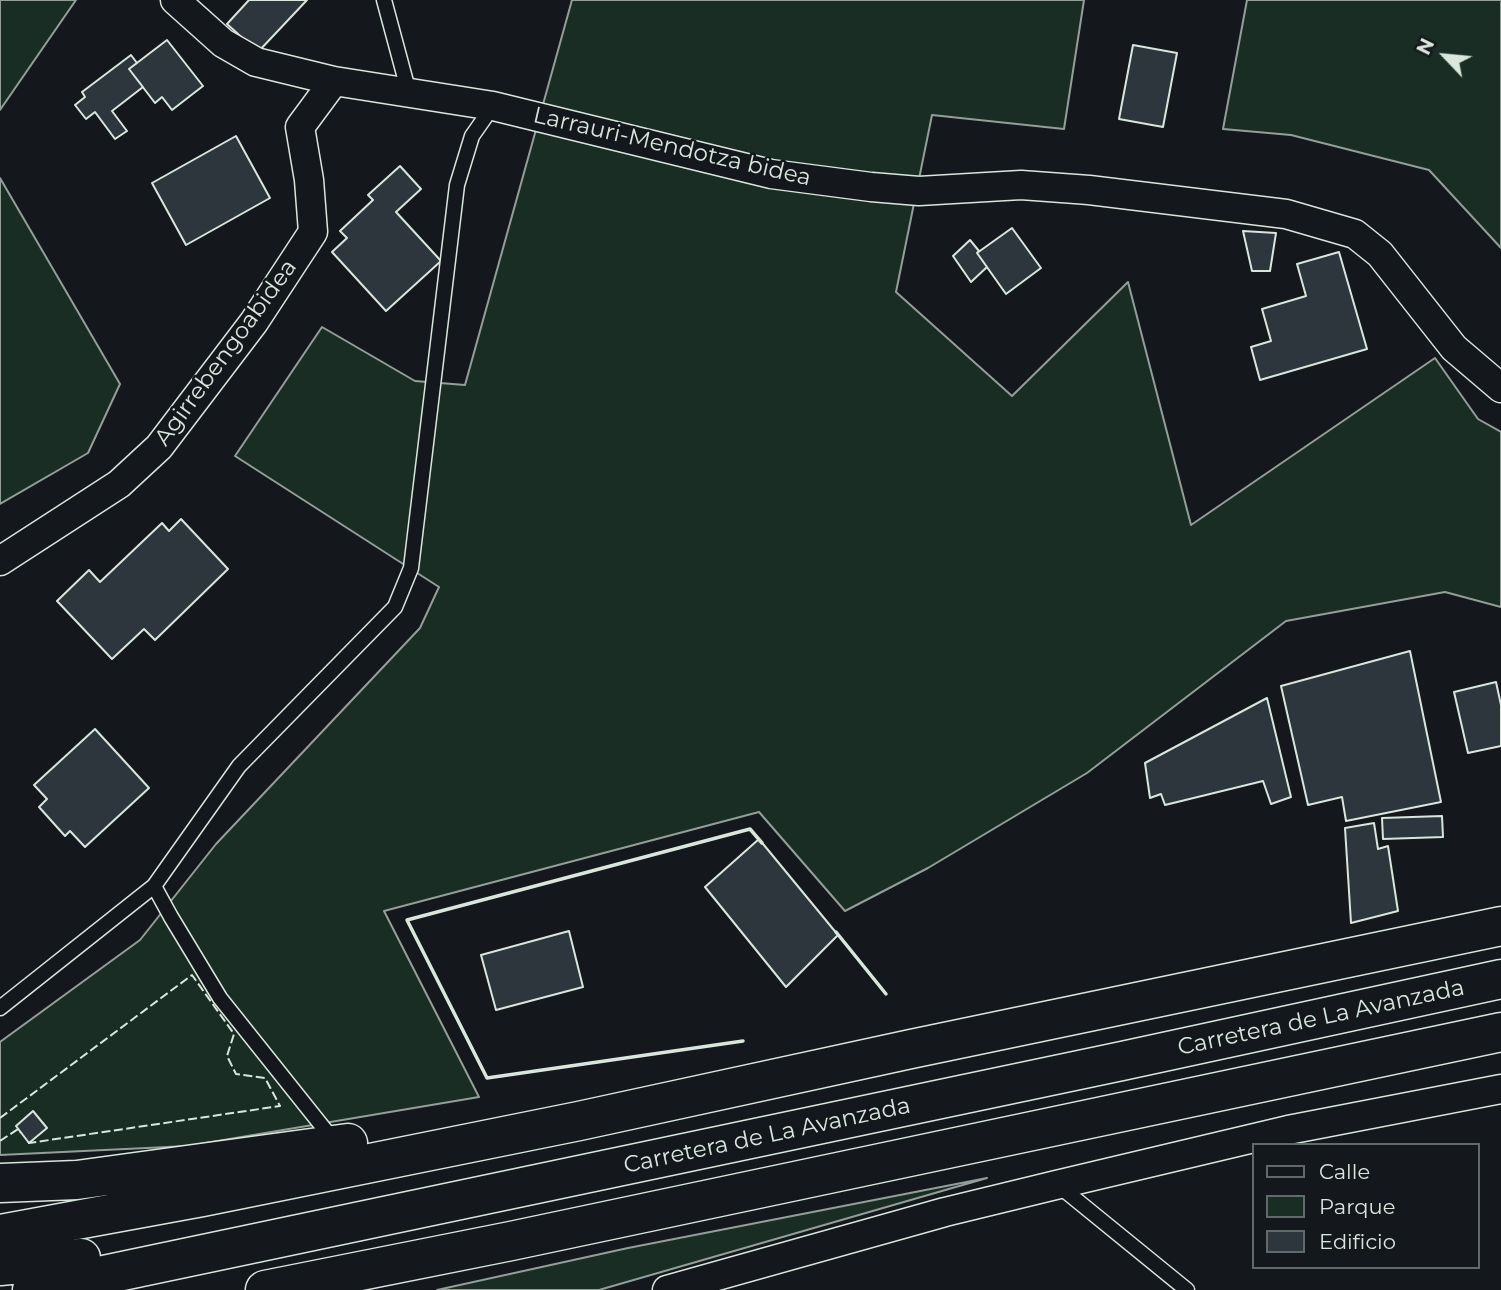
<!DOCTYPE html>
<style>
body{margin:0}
#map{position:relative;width:1501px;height:1290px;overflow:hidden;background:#14181c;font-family:Montserrat,sans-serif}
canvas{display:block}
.legend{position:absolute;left:1252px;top:1143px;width:228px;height:126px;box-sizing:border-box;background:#14181c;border:2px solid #626a69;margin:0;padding:9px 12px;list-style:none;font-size:21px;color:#d8e6dc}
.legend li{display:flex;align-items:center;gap:14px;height:35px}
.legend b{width:35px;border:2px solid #626a69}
.north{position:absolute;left:1410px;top:21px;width:70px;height:70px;-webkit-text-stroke:5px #14181c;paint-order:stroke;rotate:296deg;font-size:19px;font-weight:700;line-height:28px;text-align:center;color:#d8e6dc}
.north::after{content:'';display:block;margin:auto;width:24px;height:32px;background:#d8e6dc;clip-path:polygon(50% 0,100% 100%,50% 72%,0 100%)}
</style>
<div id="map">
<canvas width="1501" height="1290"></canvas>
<ul class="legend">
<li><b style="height:9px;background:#14181c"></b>Calle</li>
<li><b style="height:19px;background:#1a2d24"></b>Parque</li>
<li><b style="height:19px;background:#2c363c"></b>Edificio</li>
</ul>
<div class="north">N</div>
</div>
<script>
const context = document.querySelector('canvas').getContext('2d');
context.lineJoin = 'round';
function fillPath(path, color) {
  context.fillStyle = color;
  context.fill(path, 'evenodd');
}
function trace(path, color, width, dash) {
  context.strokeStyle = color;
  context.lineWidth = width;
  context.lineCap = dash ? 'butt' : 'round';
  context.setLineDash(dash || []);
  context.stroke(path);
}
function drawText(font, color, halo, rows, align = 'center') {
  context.font = font + ' Montserrat,sans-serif';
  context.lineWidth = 5;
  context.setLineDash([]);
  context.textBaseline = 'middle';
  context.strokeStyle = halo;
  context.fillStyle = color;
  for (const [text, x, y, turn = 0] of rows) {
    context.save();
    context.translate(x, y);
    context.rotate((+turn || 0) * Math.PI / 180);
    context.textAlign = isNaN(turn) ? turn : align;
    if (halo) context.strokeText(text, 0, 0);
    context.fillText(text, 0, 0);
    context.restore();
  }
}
const green = new Path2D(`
 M0,0H76L0,110Z
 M572,0H1084L1064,129L932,115L896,292L1012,396L1128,282L1191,525L1435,358L1478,419L1501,432V607L1445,592L1286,621L1087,773L928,868L845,911L759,812L384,911L479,1097L188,1146L0,1155V1042L140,940L216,844L420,628L439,587L235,456L322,327L415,381L465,385Z
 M1247,0H1501V248L1429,170L1291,135L1223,129Z
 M0,178L120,384L88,453L0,504Z
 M987,1178L599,1290H437L628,1248Z`);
fillPath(green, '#1a2d24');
trace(green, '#939e99', 2);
const building = new Path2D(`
 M249,0H307L258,52L227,24Z
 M167,40L203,86L172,110L162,97L155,103L129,69Z
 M1133,45L1177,53L1163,127L1119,119Z
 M131,55L137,63L129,69L143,87L112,111L127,131L115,139L95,112L86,119L75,105L85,97L82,92Z
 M236,136L270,198L186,245L152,183Z
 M400,166L421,189L396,212L441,261L386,311L332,252L347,238L340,231L373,200L368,195Z
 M1012,228L1041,268L1006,294L977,253Z
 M1243,231L1276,233L1270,271H1252Z
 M970,240L979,251L977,253L987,267L971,282L953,256Z
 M1339,252L1367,349L1260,380L1251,347L1271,341L1262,309L1306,296L1297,264Z
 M181,519L228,569L155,640L144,629L112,659L57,601L89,570L100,582L162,523L169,531Z
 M1410,651L1441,802L1346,821L1342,797L1308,805L1281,686Z
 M1496,682L1501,705V746L1468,753L1454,692Z
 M1267,698L1291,797L1271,804L1263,781L1165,805L1161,794L1150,798L1145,763Z
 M95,729L149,788L85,847L70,831L65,836L39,807L47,799L34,785Z
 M1442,816L1443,837L1383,839L1382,818Z
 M1374,823L1378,849L1388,846L1398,911L1351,923L1345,828Z
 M759,839L838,935L786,987L705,887Z
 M569,931L583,987L496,1010L481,955Z
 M33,1111L47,1128L29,1143L16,1126Z`);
fillPath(building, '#2c363c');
trace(building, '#d8e6dc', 2);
const service = new Path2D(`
 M384,0L409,93
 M154,886L171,917L220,998L334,1141
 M0,1008L154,886L239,766L395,607L411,568L457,185L472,136L493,106
 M1058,1185L1187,1290`);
const minor = new Path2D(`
 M175,0L223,43L256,62L334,81L493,106L771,174L871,187L919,191L1021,185L1089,190L1286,214L1355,234L1380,254L1454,348L1501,388
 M0,561L119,484L159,447L254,322L313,232L309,180L300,127L334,81
 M667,1290L945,1212L1056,1185L1288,1130L1501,1089`);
const primary = new Path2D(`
 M0,1183L77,1180L348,1143
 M0,1234L202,1197L579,1121L911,1049L1501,926`);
const trunk = new Path2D(`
 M0,1266L81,1258
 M32,1290L1122,1061L1501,979
 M265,1290L511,1241L1501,1032`);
trace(service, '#d8e6dc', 17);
trace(minor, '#d8e6dc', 31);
trace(primary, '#d8e6dc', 41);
trace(trunk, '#d8e6dc', 41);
trace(service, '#14181c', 14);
trace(minor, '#14181c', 28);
trace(primary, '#14181c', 38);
trace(trunk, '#14181c', 38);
trace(new Path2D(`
 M0,1118L192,975L234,1034L227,1056L236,1074L265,1078L280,1106L29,1143L28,1141
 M0,1141L18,1129L21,1133`), '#d8e6dc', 2, [9, 3.5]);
trace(new Path2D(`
 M836,932L886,994
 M743,1041L487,1078L407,920L750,829L762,843`), '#d8e6dc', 3.5);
drawText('23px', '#d8e6dc', '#14181c', [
 ["Larrauri-Mendotza bidea",672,147,13],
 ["Agirrebengoabidea",226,353,-54],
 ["Carretera de La Avanzada",1321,1018,-12],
 ["Carretera de La Avanzada",767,1136,-12]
]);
</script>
